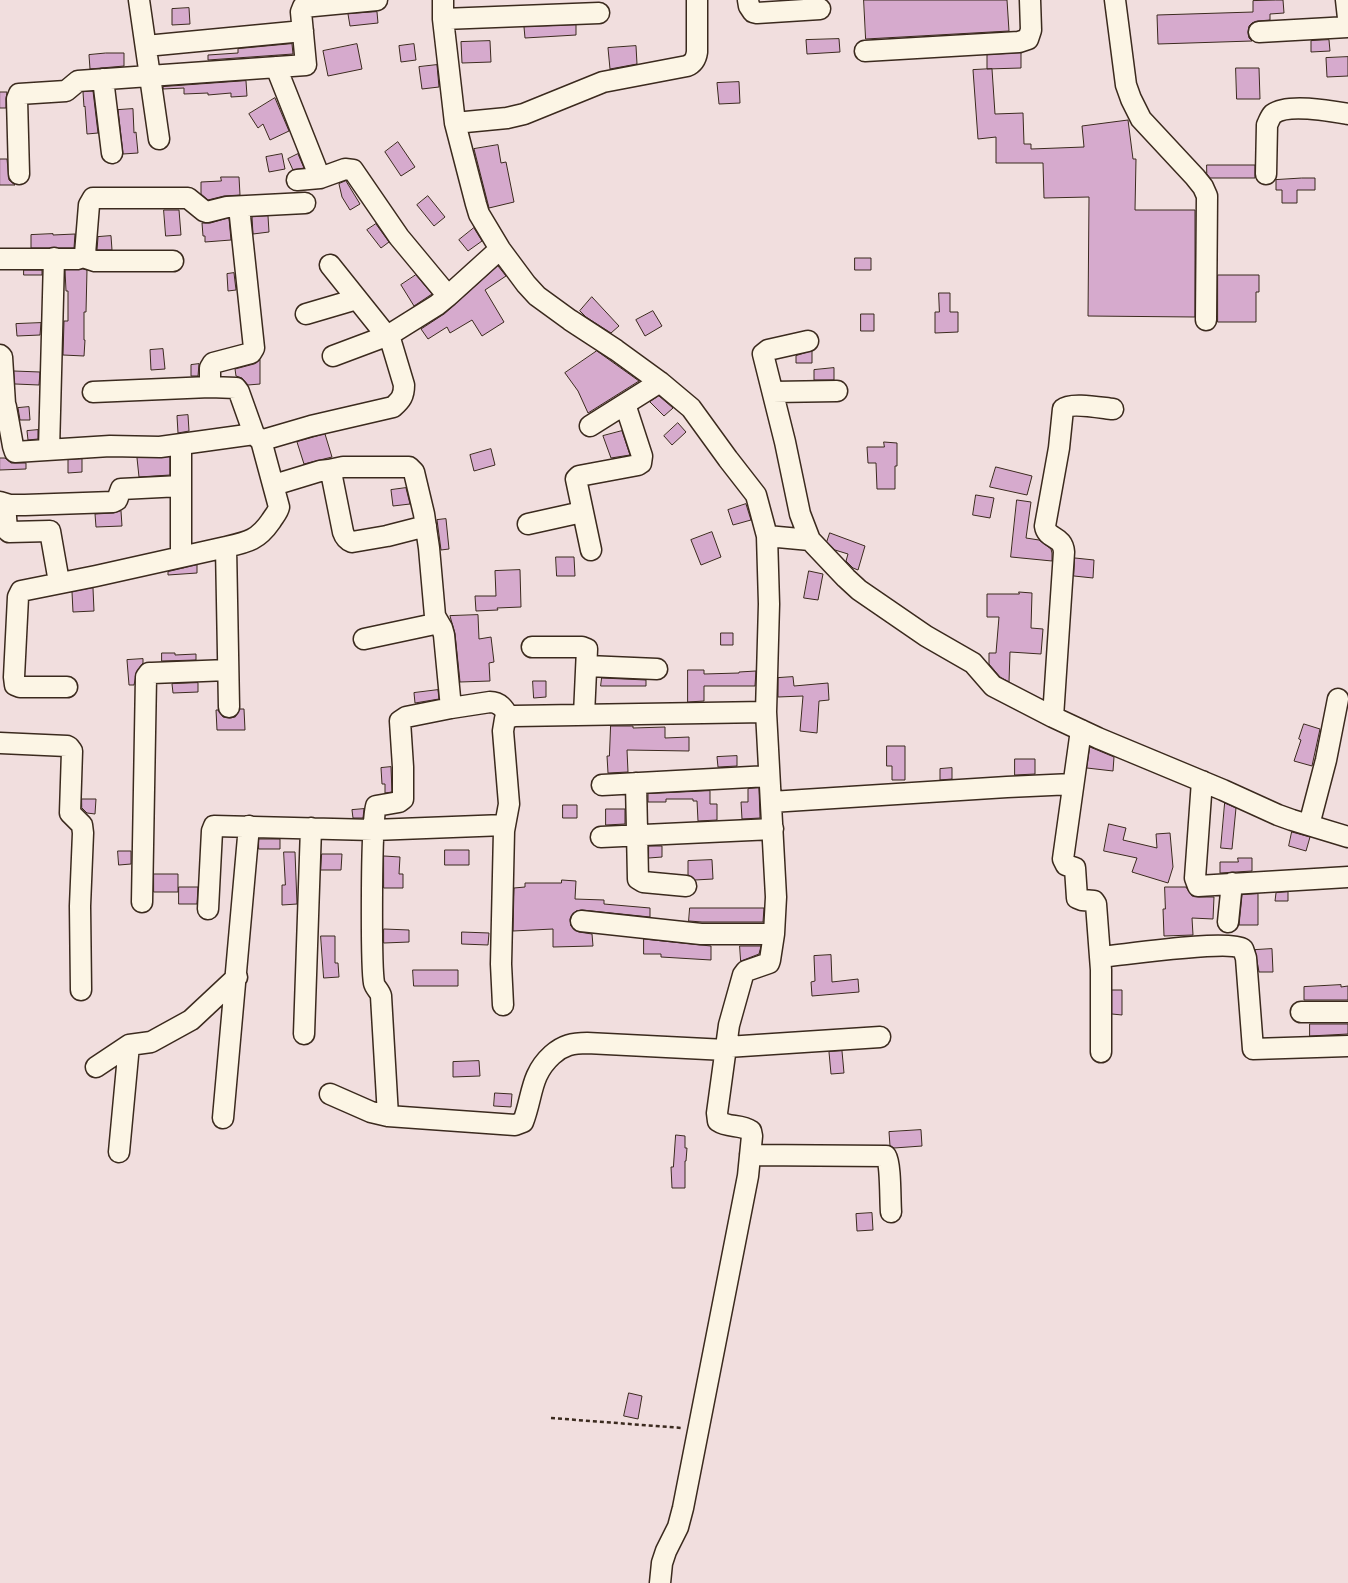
<!DOCTYPE html>
<style>
body{margin:0}
canvas{display:block;background:#f1dede}
</style>
<canvas width="1348" height="1583"></canvas>
<script>
const context = document.querySelector('canvas').getContext('2d');
context.lineJoin = 'round';
function fillPath(path, color) {
  context.fillStyle = color;
  context.fill(path, 'evenodd');
}
function trace(path, color, width, dash) {
  context.strokeStyle = color;
  context.lineWidth = width;
  context.lineCap = dash ? 'butt' : 'round';
  context.setLineDash(dash || []);
  context.stroke(path);
}
const building = new Path2D(`
 M864,0H1007L1009,31L866,39Z
 M1276,0H1283L1284,13L1270,14V20L1258,21L1252,23L1249,26L1248,32L1249,38L1252,41L1158,44L1157,15L1253,12V1Z
 M189,8L190,24L172,25V9Z
 M377,12L378,23L350,26L348,14Z
 M576,25V35L525,38L524,27Z
 M839,39L840,52L807,54L806,40Z
 M1329,40L1330,51L1311,52V41Z
 M490,41L491,62L462,63L461,42Z
 M292,44L293,54L208,60V55L238,53V49Z
 M357,44L362,69L328,76L323,51Z
 M414,44L416,60L401,62L399,46Z
 M636,46L637,64L610,69L608,48Z
 M106,53H124V66L90,69L89,55Z
 M1021,53V68L987,69V55Z
 M1348,57V76L1327,77L1326,58Z
 M437,65L439,87L422,89L419,67Z
 M1236,68H1259L1260,99H1237Z
 M992,69L995,114L1023,113L1024,144H1031V149L1084,147L1082,126L1128,120L1133,159H1136L1135,210H1195V317L1088,316L1089,197L1044,198L1043,163H996V137L978,139L973,70Z
 M246,81L247,96L231,97V93L208,95V93L184,94V88L163,89V87Z
 M739,82L740,103L719,104L717,83Z
 M93,91L98,133L87,134L85,106L84,107L83,92Z
 M0,92H7L6,99V108H0Z
 M275,98L289,131L270,140L263,124L258,128L249,114Z
 M133,109L134,133L136,132L138,153L123,154L118,110Z
 M398,142L415,167L401,176L385,152Z
 M498,145L501,163L506,162L514,202L489,208L474,149Z
 M282,154L285,169L269,172L266,157Z
 M298,154L304,168L293,170L288,159Z
 M0,159H7L9,180L15,185H0Z
 M1207,165H1255V178H1210L1207,174Z
 M221,177H239L240,195L224,196L208,200L201,194V182L221,181Z
 M1302,178H1315V190H1297V203H1282V190H1276V180Z
 M346,181L360,204L350,210L342,197L339,184Z
 M428,196L445,217L434,226L417,205Z
 M164,210H179L181,235L166,236Z
 M268,216L269,232L253,234L252,217Z
 M229,218L231,240L205,242V236H203L202,223H210Z
 M376,224L389,242L381,248L367,230Z
 M474,228L482,241L468,251L459,240Z
 M53,234V235L75,234L74,248H31V235Z
 M111,236L112,250H97L98,237Z
 M855,258H871V270H855Z
 M498,266L506,276L485,290L504,322L482,336L472,320L450,333L447,327L428,339L421,329L444,314Z
 M83,269L87,270L86,312H84V340H85L84,356L63,355L64,321H68V291H66L65,270Z
 M24,270H42V275H24Z
 M234,273L236,290L228,291L227,274Z
 M416,275L432,294L414,306L401,285Z
 M1218,275H1259V292H1256V322H1218Z
 M939,293H950V312H958V332L935,333V312H939Z
 M592,297L619,326L611,333L586,317L580,311Z
 M653,311L662,326L645,336L636,320Z
 M861,314H874V331H861Z
 M41,323L40,335L17,336L16,324Z
 M163,349L165,369L151,370L150,350Z
 M597,351L639,381L588,413L578,391L565,373Z
 M812,351V363H796V356Z
 M260,360V384L248,385L242,378L236,376L235,369L254,364Z
 M199,364L198,376H191V365Z
 M834,368V380H814V370Z
 M14,371L40,372L39,385L15,384Z
 M659,396L673,408L664,416L650,402Z
 M29,407L30,420H20L18,408Z
 M188,415L189,431L178,433L177,416Z
 M678,423L686,432L672,445L664,436Z
 M38,430V439L28,440L27,431Z
 M622,431L630,455L611,458L603,436Z
 M325,434L332,457L304,464L297,442Z
 M884,442L897,443V466H895V489H877L876,463H868L867,447H884Z
 M491,449L495,465L474,471L470,455Z
 M170,457V475L139,477L137,458Z
 M0,458H5L11,463H26V469L0,470Z
 M82,459V472L68,473V460Z
 M996,467L1032,476L1027,495L990,487Z
 M406,488L410,504L393,506L391,490Z
 M976,495L994,498L990,518L973,515Z
 M1017,500L1031,502L1026,538L1039,540L1051,549L1052,553V561L1011,557Z
 M746,504L751,520L733,525L728,510Z
 M121,511L122,526L96,527L95,514L113,513Z
 M446,519L449,549L441,550L437,520Z
 M712,532L721,557L701,565L691,540Z
 M830,533L865,546L858,570L853,568L846,561L848,554L835,550L827,542Z
 M556,557H574L575,576H557Z
 M1075,558L1094,560L1093,578L1074,576Z
 M197,565V573L168,575V572Z
 M520,570L521,607L497,608L498,610L476,611L475,596H496L495,571Z
 M809,571L823,574L818,600L804,598Z
 M93,588L94,611L73,612L72,592Z
 M1019,592L1032,593L1031,628L1043,629L1041,654L1010,652L1009,682L1000,677L989,664V653H996L999,617H987V594H1019Z
 M478,615L479,639L491,637L494,662L489,663L490,681L460,682L455,634L450,616Z
 M721,633H733V645H721Z
 M162,653H175V655L196,654V660L162,661Z
 M143,659V663L137,671L134,685H129L127,660Z
 M688,670H704V674L739,673V672L756,671L755,686H704V701L688,702Z
 M793,677L794,686L828,683L829,700L819,701L817,733L800,731L803,696L778,697V678Z
 M602,678L646,680V686H601Z
 M533,681H546V697L534,698Z
 M198,683V692L173,693L172,684Z
 M438,690L439,699L415,703L414,693Z
 M240,709H244L245,730H217L216,710H218L223,717L230,718L235,717Z
 M1304,724L1320,729L1312,766L1294,761L1301,740L1299,739Z
 M611,726H633V728L665,727V738L689,737V751L627,750L628,772L608,773L607,756H609Z
 M887,746H905V780H892V766H887Z
 M1090,747L1114,757L1113,771L1087,768Z
 M737,756V766L718,767L717,757Z
 M1015,759H1035V774L1015,775Z
 M391,767L392,792L385,793V784H382L381,768Z
 M952,768V779L940,780V769Z
 M759,788L760,818L742,819L741,802H748V789Z
 M710,791V804H717V820L698,821L697,801H693V799H666V802H648V794Z
 M82,799H96L95,814L87,813L82,808Z
 M1225,803L1236,808L1232,849L1221,848Z
 M563,805H577V818H563Z
 M364,809L363,818H353L352,810Z
 M606,809H625V824L606,825Z
 M1109,824L1126,828L1123,840L1157,848L1156,834L1170,833L1173,867L1168,883L1132,872L1137,858L1104,851Z
 M1292,832L1310,837L1306,851L1289,846Z
 M259,839H280V849H259Z
 M649,846H662V857L649,858Z
 M445,850H469V865H445Z
 M118,851H131V864L119,865Z
 M284,852H295L297,904L282,905V885H285Z
 M322,854H342L341,870H321Z
 M384,856L400,857L399,874H403V888H384Z
 M1238,858H1252V871L1220,873V862H1238Z
 M712,860L713,879L695,880L688,875V861Z
 M154,874H178V892H154Z
 M562,880L576,881L575,899L604,900V904L650,908V917L582,910L576,911L572,915L570,919L571,926L575,930L579,932L592,934L593,946L553,947V929L513,931L514,888L525,887V883H561Z
 M179,887H198L197,904H179Z
 M1165,887H1186L1192,896L1199,897H1214L1213,919L1192,918L1193,935L1164,936L1163,909H1165Z
 M1288,892V901H1275L1276,893Z
 M1258,894V925H1239L1242,895Z
 M690,908H764L763,922H702L689,921Z
 M384,929L409,930V942L384,943Z
 M462,932L489,933L488,945L462,944Z
 M321,936H335V963H338L339,977L324,978Z
 M644,939L711,946V960L661,957V954H644Z
 M740,946H761L759,954L741,961Z
 M1272,949L1273,972H1259L1255,950Z
 M831,955L832,982L858,979L859,992L812,996L811,982L815,981L814,956Z
 M413,970H458V986H414Z
 M1341,985V987L1348,986V1000H1304V987Z
 M1112,990H1122V1015L1112,1014Z
 M1310,1024H1348V1034L1310,1036Z
 M842,1051L844,1073L831,1074L829,1052Z
 M479,1061L480,1076L453,1077V1062Z
 M495,1093L512,1094L511,1107L494,1106Z
 M921,1130L922,1146L894,1148L890,1146L889,1132Z
 M676,1135L685,1136V1148H687L686,1161H685V1188H672L671,1167H673Z
 M872,1213L873,1230L857,1231L856,1214Z
 M629,1393L642,1396L638,1419L624,1416Z`);
fillPath(building, '#d6aacd');
trace(building, '#3b2a1e', 1);
const minor = new Path2D(`
 M139,0L159,139
 M443,0V19L455,123L476,204L479,214L500,249L526,284L537,296L570,320L616,350L660,382L691,408L728,459L756,495L767,536L769,604L766,712L776,897L774,934L770,960L769,963L746,971L743,975L729,1025L717,1113L718,1121C728,1128 741,1124 751,1131L752,1136L748,1176L683,1508L678,1527L666,1551L662,1563L660,1583
 M748,0L749,6L753,12L757,13L820,9
 M1115,0L1126,85L1131,99L1141,119L1195,177L1203,187L1207,196L1206,320
 M1346,0L1348,18
 M443,19L599,13
 M1259,32L1348,27
 M146,46L303,31
 M865,51L1019,42L1028,39L1031,30L1030,0
 M276,67L320,178
 M103,79L112,153
 M455,123L507,118L524,114L603,82L687,66C694,63 696,59 697,52V0
 M19,174L17,99L19,94L66,91L78,81L306,65L301,12L303,7L377,0
 M1266,174L1267,125C1269,121 1270,117 1273,114C1288,103 1331,111 1348,114
 M297,180L320,178L345,169L353,170L399,237L448,296
 M83,257L95,261H173
 M0,259H77L83,257L85,254L89,205L93,198H188L204,211L207,212L227,207L305,203
 M330,265L386,335
 M306,314L357,299
 M808,341L768,350L763,354L785,442L800,514L810,540
 M0,355L2,357L5,404
 M333,356L389,335L437,305L448,296L500,249
 M210,387V368L213,363L251,353L254,348L239,207
 M93,392L210,387L236,388L239,392L254,434L262,442
 M773,392L837,391
 M0,402L5,404L6,407L13,446L15,452L110,446L160,447L254,434
 M590,426L660,382
 M181,445V557
 M49,450L54,258
 M329,470L343,467H409L414,472L424,514L429,548L435,616L442,628L444,635L451,708
 M274,485L320,471L329,470L332,477L343,532C345,538 347,540 352,542L387,536L426,526
 M0,502L10,505H25L113,502L117,500L121,489L181,486
 M5,504L7,530L9,532L50,531L59,582
 M528,524L582,512
 M767,536L810,540L846,578L859,590L926,636L973,663L993,686L1053,717L1098,738L1223,790L1278,815L1292,820L1348,837
 M226,547L229,707
 M591,550L576,479L579,476L638,465L641,463L642,456L625,404
 M364,639L439,623
 M532,647H582L587,649L584,715
 M587,666L657,669
 M67,687H20L15,685L14,677L18,597L21,591L96,576L226,547C248,542 258,540 271,521C274,516 278,512 279,507L262,444L263,440L311,426L393,407C401,400 404,396 404,385L389,335
 M1053,717L1064,552C1063,535 1047,540 1045,526L1059,448L1063,409C1071,402 1102,408 1113,409
 M1081,730L1063,859L1066,865L1075,868L1077,898L1082,900L1094,901L1096,904L1101,970V1052
 M0,743L67,746L69,747L72,751L70,813L82,825L83,833L80,906L81,990
 M1202,781L1195,878L1198,886L1348,877
 M636,783L638,879L643,882L686,886
 M602,785L769,776
 M771,802L1007,787L1073,784
 M1309,825L1326,760L1338,699
 M601,837L773,829
 M142,902L146,677L149,673H152L228,670
 M208,909L212,831L214,826L373,830L505,825
 M581,921L701,934H774
 M1228,922L1232,883
 M1100,957C1124,955 1228,939 1243,949L1246,958L1253,1049L1348,1046
 M503,1005L501,964L504,831L509,804L503,731L505,719L514,716L766,712
 M1301,1012H1348
 M304,1034L311,828
 M727,1047L880,1037
 M96,1067L129,1045L151,1042L191,1020L237,977
 M330,1094L371,1112L388,1116L515,1125L523,1122C533,1096 530,1075 552,1055C563,1045 573,1043 587,1043L726,1050
 M388,1116L381,996C380,991 375,988 374,983C371,966 371,814 376,806L399,802L403,799V767L400,721L406,717L451,708L490,702C500,702 504,709 509,717
 M223,1118L249,826
 M119,1152L129,1045
 M750,1155L886,1156C891,1164 890,1200 891,1212`);
trace(minor, '#3b2a1e', 23);
trace(new Path2D(`
 M551,1418L682,1428`), '#3b2a1e', 2.5, [4, 3]);
trace(minor, '#fcf5e5', 20);
</script>
